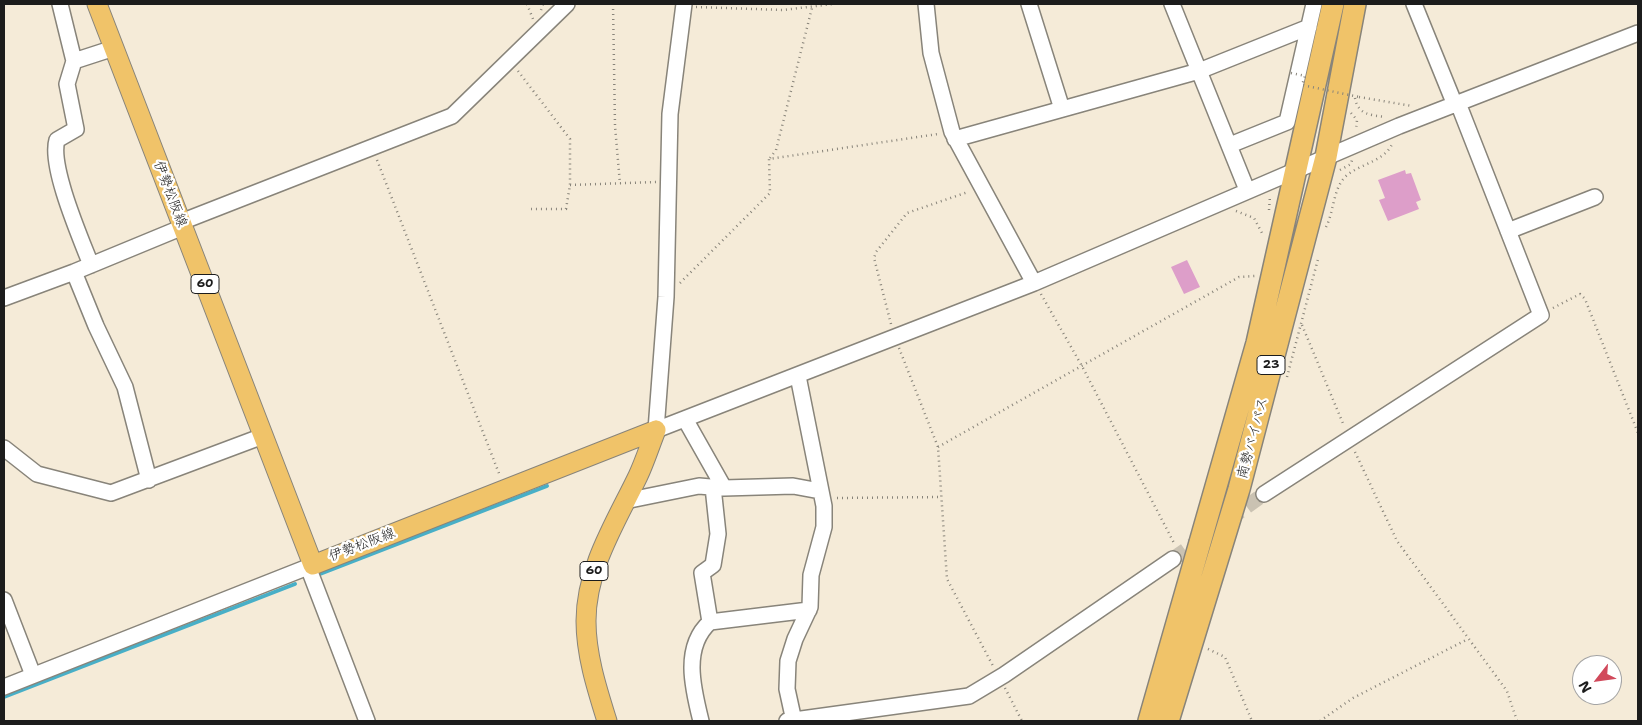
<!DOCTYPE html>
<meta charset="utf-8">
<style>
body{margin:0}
#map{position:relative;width:1642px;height:725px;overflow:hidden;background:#f5ebd8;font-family:"Shantell Sans",sans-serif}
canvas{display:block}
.frame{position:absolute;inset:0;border:5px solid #1c1c1c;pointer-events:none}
.north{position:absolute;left:1572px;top:655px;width:50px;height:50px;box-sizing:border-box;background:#fff;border:1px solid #a4a4a4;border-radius:50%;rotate:240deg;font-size:14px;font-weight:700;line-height:20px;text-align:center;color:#1c1c1c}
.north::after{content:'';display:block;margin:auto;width:18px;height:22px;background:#d1495b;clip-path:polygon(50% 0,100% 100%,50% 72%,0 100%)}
</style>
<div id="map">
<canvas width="1642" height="725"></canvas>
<div class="frame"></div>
<div class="north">N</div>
</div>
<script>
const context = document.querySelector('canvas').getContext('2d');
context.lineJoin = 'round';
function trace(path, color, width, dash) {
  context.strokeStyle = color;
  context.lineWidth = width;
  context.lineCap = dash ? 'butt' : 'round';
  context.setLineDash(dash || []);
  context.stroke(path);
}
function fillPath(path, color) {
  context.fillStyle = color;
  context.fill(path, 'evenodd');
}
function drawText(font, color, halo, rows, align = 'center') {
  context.font = font + ' "Shantell Sans","Klee One",sans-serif';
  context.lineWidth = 4.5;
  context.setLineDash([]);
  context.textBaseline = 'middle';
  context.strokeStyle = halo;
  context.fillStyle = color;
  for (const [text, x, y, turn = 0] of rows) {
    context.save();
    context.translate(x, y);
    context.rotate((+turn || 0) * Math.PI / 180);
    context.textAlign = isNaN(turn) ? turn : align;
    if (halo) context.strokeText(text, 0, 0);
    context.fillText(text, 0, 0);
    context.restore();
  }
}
trace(new Path2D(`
 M320,574L547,486
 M4,697L295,584`), '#48afc7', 4);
fillPath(new Path2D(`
 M1405,170L1406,174L1411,173L1421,200L1416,202L1419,209L1388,221L1379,200L1385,198L1378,180Z
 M1187,260L1200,287L1184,294L1171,267Z`), '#dd9ec9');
trace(new Path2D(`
 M1228,520L1264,494
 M1173,559L1203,538`), '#cac2b2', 15, [15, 8]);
const minor = new Path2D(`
 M60,4L74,61L67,84L76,129L57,140C49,166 81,239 91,265
 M684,4L670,114L666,297L656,430L1034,283L1399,126L1638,33
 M926,4L931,53L952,132L1034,283
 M1029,4L1062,109
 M1172,4L1247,190
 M1414,4L1455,105
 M74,61L114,48
 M955,139L1199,71L1309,27
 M1230,145L1287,122L1314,4
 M181,222L452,116L567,4
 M1508,231L1595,197
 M74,272L96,326L125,387L149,480
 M4,298L74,272L183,227
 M685,419L724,488L793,486L820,491
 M4,448L37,474L111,493L263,436
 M1264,494L1541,315L1458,103
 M625,501L699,486L722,488
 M313,565L310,572L367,721
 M4,600L33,675
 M710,622L702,573L713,565L718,534L713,487
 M4,687L313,565
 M701,721C693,689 682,647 710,622L809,610
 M787,721L969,696L1004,675L1173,559
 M794,721L787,689L788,661L795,639L810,607L811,575L824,527V506L798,376`);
const major = new Path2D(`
 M97,4L313,565L656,430
 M607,721C597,689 586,655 586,621C586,568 616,522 638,476C645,461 650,445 656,430`);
const highway = new Path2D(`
 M1149,721L1257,343L1333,4
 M1168,721L1239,489L1326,157L1355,4`);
trace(minor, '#88847a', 18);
trace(major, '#88847a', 21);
trace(highway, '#88847a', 24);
trace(new Path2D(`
 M527,4L533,19
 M613,4L615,126L620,184
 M696,7L783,10L833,4
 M541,10L543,4
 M518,71L570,139V185L566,209H531
 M1359,97L1412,106
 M1355,98C1358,115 1371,115 1385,117
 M1351,113L1357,120L1356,130
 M770,158L776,150L813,4
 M377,160L500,476
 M1340,170L1351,164L1352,160
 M570,185L656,182
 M1269,210L1270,196
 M1236,211L1254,218L1263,235
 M1326,227C1334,212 1333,188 1346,176C1361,163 1385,162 1393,142
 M680,283L770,193L769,159L938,134
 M1041,294L1083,368L1175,545
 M1553,308L1580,294L1585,299L1638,433
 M891,324L874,258L876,252L907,213L968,192
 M1302,325L1344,426
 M899,348L938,447L947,579L993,666
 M1287,377L1318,259
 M938,447L1239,277L1255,276
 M1355,452L1397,541L1507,691L1517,721
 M837,498L942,497
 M1208,649L1225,657L1252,721
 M1005,688L1022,721
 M1320,721L1353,698L1468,639`), '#88847a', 2.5, [1, 4]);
trace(minor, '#fff', 15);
trace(major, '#f0c369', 19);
trace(highway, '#f0c369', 21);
trace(new Path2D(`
 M1291,73L1305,76L1302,85L1359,97`), '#88847a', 2.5, [1, 4]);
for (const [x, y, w] of [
 [205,284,28],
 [1271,365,28],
 [594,571,28]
]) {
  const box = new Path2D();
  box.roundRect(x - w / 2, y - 9.5, w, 19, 4);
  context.fillStyle = '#fff';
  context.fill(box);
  trace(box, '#1c1c1c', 1);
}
drawText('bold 12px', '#1c1c1c', null, [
 ["60",205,284],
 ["23",1271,365],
 ["60",594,571]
]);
drawText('14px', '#1c1c1c', '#fff', [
 ["伊勢松阪線",170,194,69],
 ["南勢バイパス",1253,438,-75],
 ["伊勢松阪線",362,545,-21]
]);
</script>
